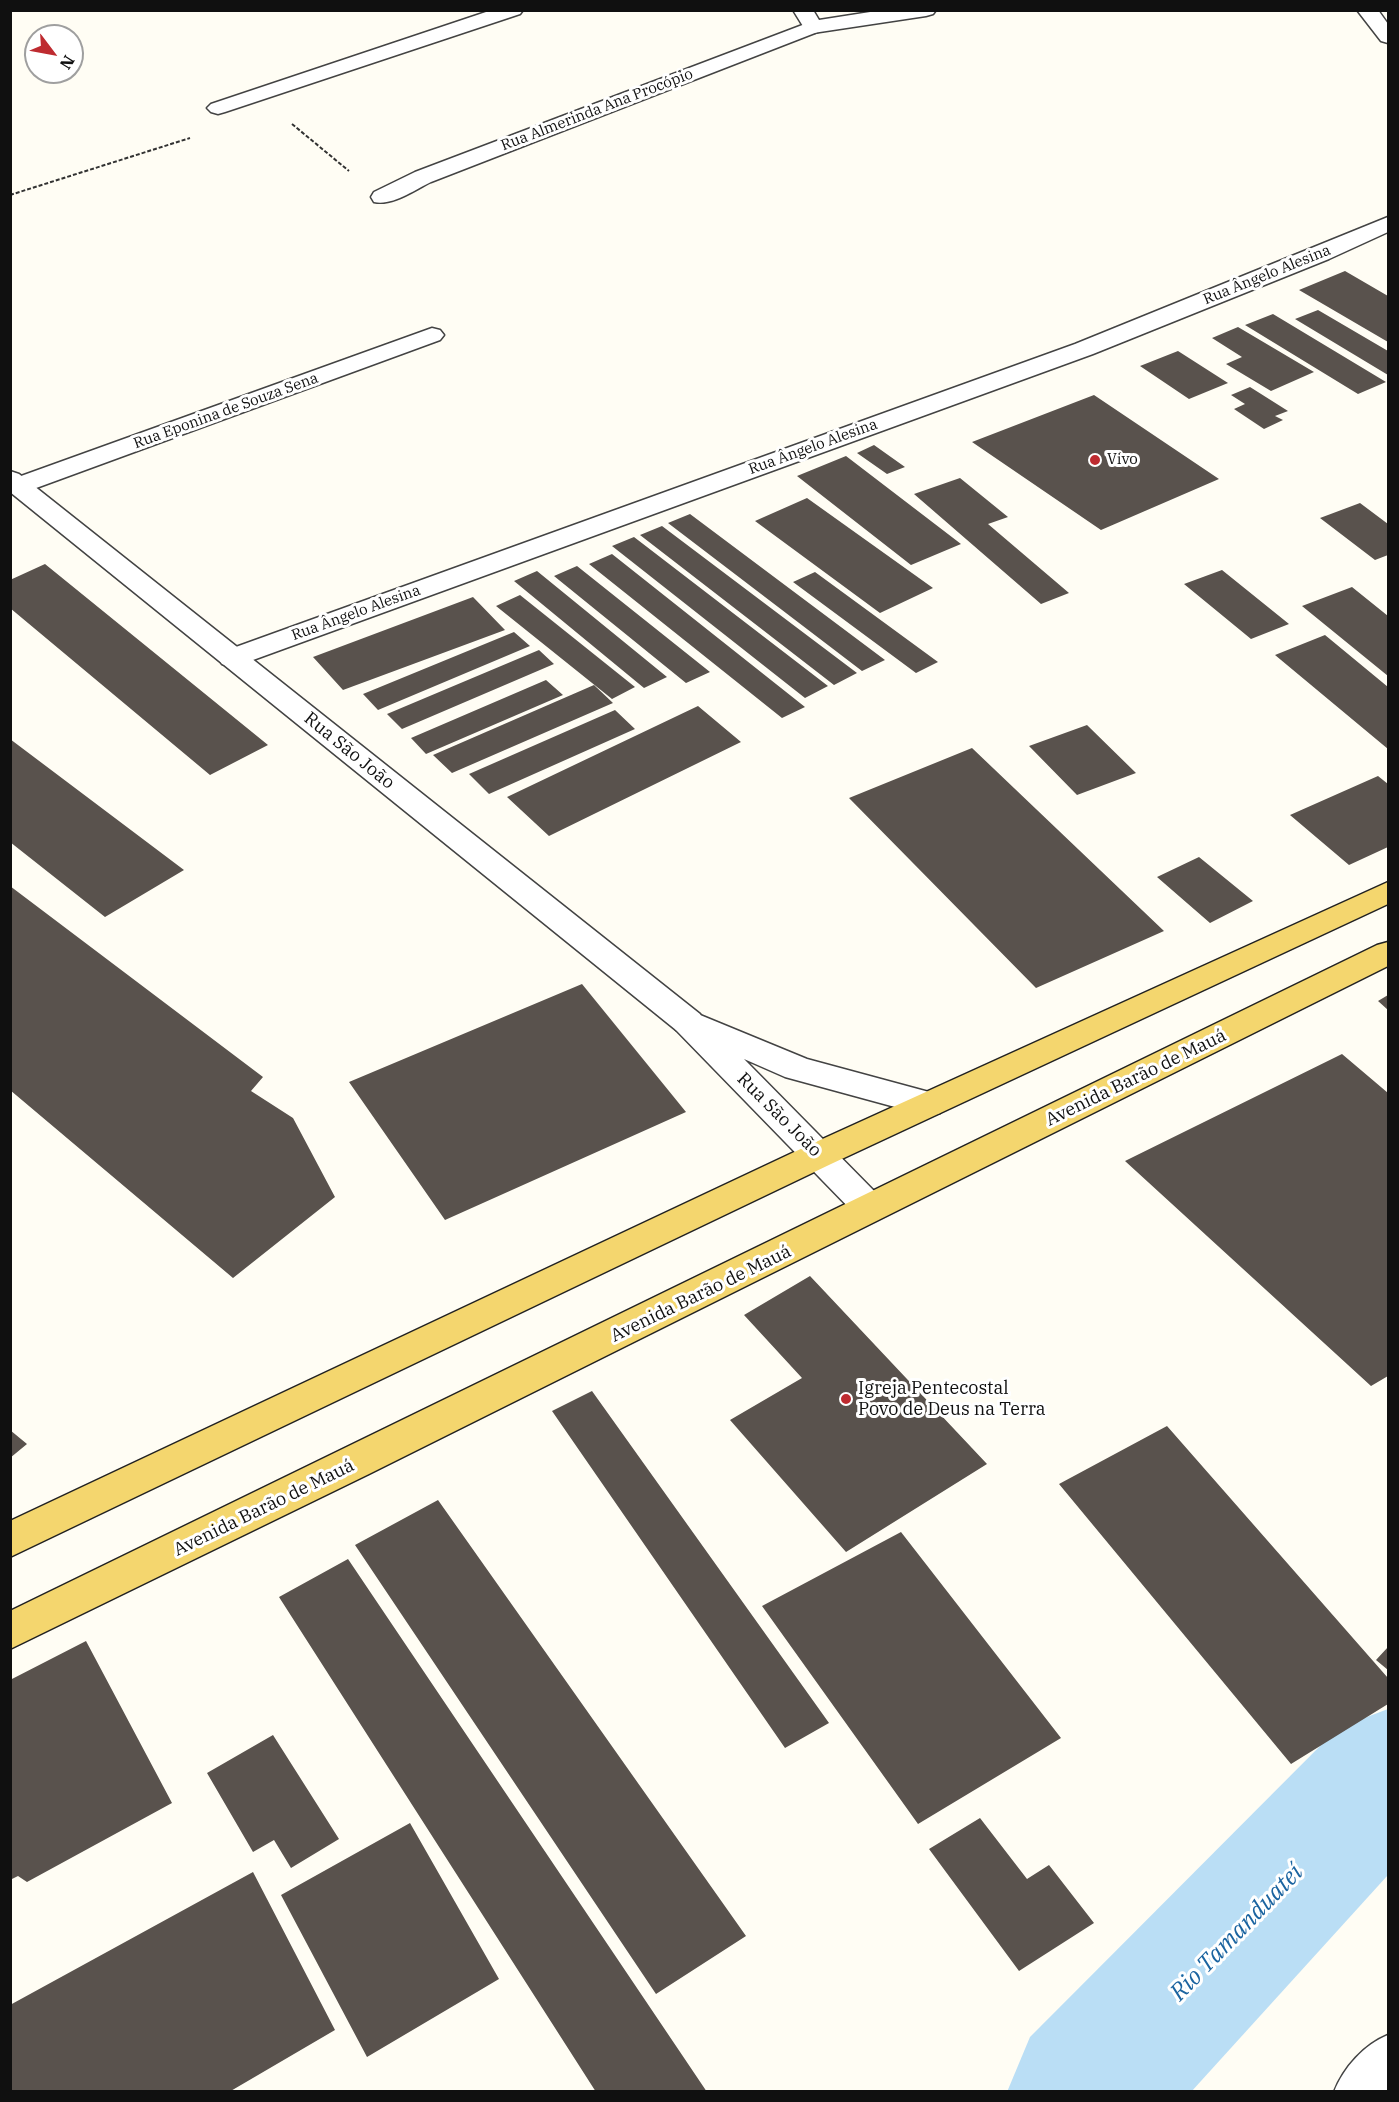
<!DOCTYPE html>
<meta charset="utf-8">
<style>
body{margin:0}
#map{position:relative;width:1399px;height:2102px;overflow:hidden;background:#fffdf4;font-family:"IBM Plex Serif",serif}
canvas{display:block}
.frame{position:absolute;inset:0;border:12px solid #101010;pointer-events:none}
.north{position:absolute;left:24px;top:24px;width:60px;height:60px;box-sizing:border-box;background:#fff;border:2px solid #9f9f9f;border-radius:50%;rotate:122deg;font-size:16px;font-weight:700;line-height:24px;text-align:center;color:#101010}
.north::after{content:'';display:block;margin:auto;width:21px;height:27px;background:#be2b30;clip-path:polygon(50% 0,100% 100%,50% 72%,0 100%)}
</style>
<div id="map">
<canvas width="1399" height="2102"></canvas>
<div class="frame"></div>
<div class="north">N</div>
</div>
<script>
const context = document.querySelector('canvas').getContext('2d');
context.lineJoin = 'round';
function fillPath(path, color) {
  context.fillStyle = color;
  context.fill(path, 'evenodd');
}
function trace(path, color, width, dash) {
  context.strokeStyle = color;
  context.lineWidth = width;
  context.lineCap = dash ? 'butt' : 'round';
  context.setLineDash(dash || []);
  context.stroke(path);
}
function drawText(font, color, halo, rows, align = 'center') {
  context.font = font + ' "IBM Plex Serif",serif';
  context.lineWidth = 6;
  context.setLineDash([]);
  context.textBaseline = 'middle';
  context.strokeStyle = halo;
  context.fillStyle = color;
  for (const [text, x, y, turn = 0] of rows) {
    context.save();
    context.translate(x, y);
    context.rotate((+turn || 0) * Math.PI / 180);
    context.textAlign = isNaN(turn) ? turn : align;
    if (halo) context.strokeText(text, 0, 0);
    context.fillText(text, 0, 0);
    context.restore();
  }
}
fillPath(new Path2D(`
 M1388,1709V1875L1191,2092H1007L1030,2037L1338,1728Z`), '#badef5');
fillPath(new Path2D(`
 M1345,271L1388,296V342L1299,290Z
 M1318,310L1388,351V375L1295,319Z
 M1273,314L1386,382L1358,394L1245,325Z
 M1238,327L1314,372L1271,391L1226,364L1242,357L1212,338Z
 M1178,351L1228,383L1189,399L1140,366Z
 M1250,387L1288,411L1275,416L1283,420L1264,429L1234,409L1245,404L1231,395Z
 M1094,395L1219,479L1101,530L972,442Z
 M874,445L905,467L887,474L857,453Z
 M846,456L961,544L911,565L797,476Z
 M960,478L1008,517L988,524L1069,593L1041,604L914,494Z
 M807,498L933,588L880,613L755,521Z
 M1360,503L1388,524V555L1375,560L1320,518Z
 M690,514L885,660L862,671L668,523Z
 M662,526L857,673L834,685L640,535Z
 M634,537L828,686L805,698L612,546Z
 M612,554L805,707L782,718L589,564Z
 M45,564L268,745L210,775L10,608V580Z
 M577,566L710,672L686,683L554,576Z
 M1222,570L1289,624L1251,639L1184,584Z
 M537,571L667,677L644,688L514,581Z
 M815,572L938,662L916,673L793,582Z
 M1352,587L1388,616V676L1302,606Z
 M520,595L635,687L612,699L496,606Z
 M473,597L505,630L343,690L313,657Z
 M514,632L530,646L378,710L363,694Z
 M1325,635L1388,687V749L1275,655Z
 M539,650L554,664L402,729L387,714Z
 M546,680L563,695L426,754L411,738Z
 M594,685L613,703L452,773L433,755Z
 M698,706L741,742L549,836L507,797Z
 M615,710L635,729L489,794L469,774Z
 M1087,725L1136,773L1077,795L1029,746Z
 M10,739L184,870L105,917L10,842Z
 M972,748L1164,931L1036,988L849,798Z
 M1378,776L1388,784V847L1349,865L1290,815Z
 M1199,857L1253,901L1210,923L1157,877Z
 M10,886L263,1077L251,1091L293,1118L335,1197L233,1278L10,1090Z
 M582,984L686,1112L445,1220L349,1082Z
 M1388,995V1010L1378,1001Z
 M1342,1054L1388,1093V1376L1371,1386L1125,1161Z
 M810,1276L987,1464L846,1552L730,1420L802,1378L744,1315Z
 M592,1391L829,1723L785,1748L552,1411Z
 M1167,1426L1388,1678V1704L1291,1764L1059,1484Z
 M10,1430L27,1444L10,1458Z
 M438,1500L746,1936L656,1994L355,1545Z
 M901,1532L1061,1738L918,1824L762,1606Z
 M348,1559L707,2092H596L279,1597Z
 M86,1641L172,1803L27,1882L18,1876L10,1880V1680Z
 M1388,1647V1670L1376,1660Z
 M273,1735L339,1839L291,1868L274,1840L253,1852L207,1773Z
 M980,1818L1027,1879L1049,1865L1094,1923L1019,1971L929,1849Z
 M410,1823L499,1979L367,2057L281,1895Z
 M253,1872L335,2030L229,2092H10V2005Z`), '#59524d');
const minor = new Path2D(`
 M492,10H523L520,14L225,112L218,114L211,112L207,108L211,104Z
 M1357,10H1378L1388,24V43L1381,41Z
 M813,21L820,23L823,27L820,31L431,182C414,190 393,206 374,202L371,197L374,192L415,172Z
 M1388,217V232L1329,259L1093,354L242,664L232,667L222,664L218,658L222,652L1075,344Z
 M432,328L440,330L444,335L440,340L28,491L19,494L10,492V480Z
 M688,1010L807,1059L940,1095L945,1104L940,1113L928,1116L785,1077L744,1059L882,1199L887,1208L882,1217L870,1221L858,1217L676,1030L672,1022L676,1014Z
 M1388,2035V2092H1334C1344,2067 1364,2045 1388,2035Z`);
const tertiary = new Path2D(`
 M793,10H813L819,20L883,10H936L933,14L926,16L813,33L806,31Z
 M10,471L19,474L700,1014L704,1022L700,1030L688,1034L676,1030L10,492Z`);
const primary = new Path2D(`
 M1388,882V904L831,1164L10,1557V1521L807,1146Z
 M1388,942V966L369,1474L10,1649V1611L1377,945Z`);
trace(minor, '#434343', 3);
trace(tertiary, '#434343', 3);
trace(primary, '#212121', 3);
trace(new Path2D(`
 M292,124L349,171
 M10,195L190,138`), '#323232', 2, [4, 2]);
fillPath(minor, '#fff');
fillPath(tertiary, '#fff');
fillPath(primary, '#f4d66e');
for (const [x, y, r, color] of [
 [1095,460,6,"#be2b30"],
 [846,1399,6,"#be2b30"]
]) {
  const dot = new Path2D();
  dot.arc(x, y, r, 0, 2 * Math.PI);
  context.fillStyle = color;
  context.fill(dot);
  trace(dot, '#fff', 2);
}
drawText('15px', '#101010', '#fff', [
 ["Rua Almerinda Ana Procópio",597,110,-21],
 ["Rua Ângelo Alesina",1267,275,-22],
 ["Rua Eponina de Souza Sena",226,411,-20],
 ["Rua Ângelo Alesina",813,447,-20],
 ["Rua Ângelo Alesina",356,613,-20]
]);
drawText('15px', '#101010', '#fff', [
 ["Vivo",1107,460]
], 'left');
drawText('18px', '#101010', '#fff', [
 ["Rua São João",349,751,39],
 ["Avenida Barão de Mauá",1136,1078,-26],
 ["Rua São João",779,1115,45],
 ["Avenida Barão de Mauá",701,1294,-26],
 ["Avenida Barão de Mauá",264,1508,-26]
]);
drawText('18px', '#101010', '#fff', [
 ["Igreja Pentecostal",858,1389],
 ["Povo de Deus na Terra",858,1410]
], 'left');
drawText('italic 24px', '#1b64a0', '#fff', [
 ["Rio Tamanduateí",1237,1933,-46]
]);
</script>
